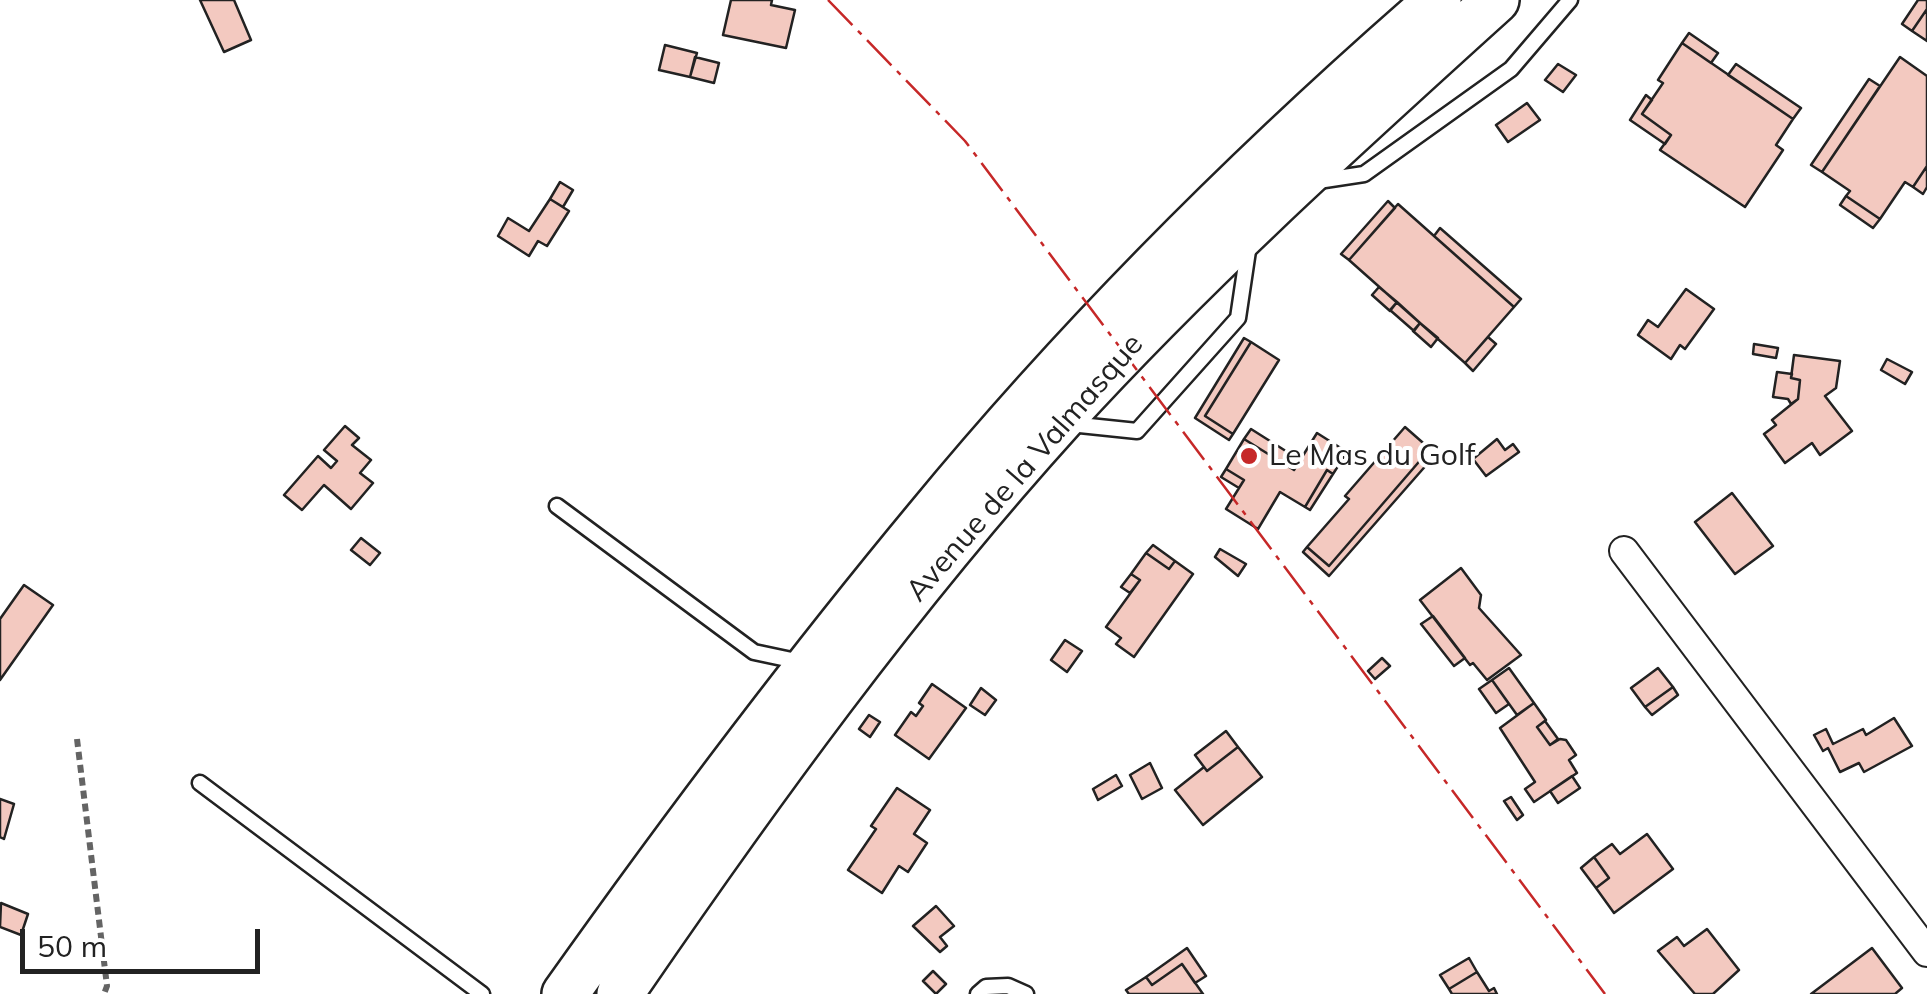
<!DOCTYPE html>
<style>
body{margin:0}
#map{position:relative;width:1927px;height:994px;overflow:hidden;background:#fff;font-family:Mulish,sans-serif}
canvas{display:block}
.scale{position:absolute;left:20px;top:929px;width:240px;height:45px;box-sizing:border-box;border:5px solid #222;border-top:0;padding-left:12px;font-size:30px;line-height:35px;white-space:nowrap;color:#222;-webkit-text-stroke:8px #fff;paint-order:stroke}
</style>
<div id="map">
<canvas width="1927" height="994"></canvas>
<div class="scale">50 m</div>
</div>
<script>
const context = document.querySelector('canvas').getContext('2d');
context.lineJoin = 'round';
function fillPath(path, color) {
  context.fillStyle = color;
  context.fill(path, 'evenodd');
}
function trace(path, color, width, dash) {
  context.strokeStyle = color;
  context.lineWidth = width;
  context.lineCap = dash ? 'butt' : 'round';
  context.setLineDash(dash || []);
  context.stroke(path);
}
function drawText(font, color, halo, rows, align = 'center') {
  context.font = font + ' Mulish,sans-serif';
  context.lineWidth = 8;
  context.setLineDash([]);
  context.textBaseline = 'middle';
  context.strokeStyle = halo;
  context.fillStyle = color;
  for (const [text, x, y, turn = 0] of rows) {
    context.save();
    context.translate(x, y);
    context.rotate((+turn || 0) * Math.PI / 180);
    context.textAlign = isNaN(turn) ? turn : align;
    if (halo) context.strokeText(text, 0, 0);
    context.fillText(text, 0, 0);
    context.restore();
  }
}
const building = new Path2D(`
 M234,0L251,40L224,52L200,0Z
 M731,0H772L771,5L795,10L786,48L723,35Z
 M1918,0H1927V9L1912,31L1902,24Z
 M1927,9V41L1912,31Z
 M1689,33L1718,53L1711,63L1682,43Z
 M1682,43L1793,119L1776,145L1783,150L1745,207L1660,150L1671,135L1642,114L1663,83L1658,80Z
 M665,45L697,53L690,77L659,70Z
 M695,57L719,63L714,83L690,77Z
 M1900,57L1927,76V166L1913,187L1905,182L1880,219L1846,196L1850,191L1822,172Z
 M1558,64L1576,75L1563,92L1545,80Z
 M1736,64L1801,108L1793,119L1728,75Z
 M1869,79L1880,86L1822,172L1811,165Z
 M1646,95L1652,100L1642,114L1671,135L1665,144L1630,120Z
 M1527,103L1540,120L1508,142L1496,125Z
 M1927,166V187L1923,194L1913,187Z
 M560,182L573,190L563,207L550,199Z
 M1846,196L1880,219L1873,228L1840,205Z
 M550,199L569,211L547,246L538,241L529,256L498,236L508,218L529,231Z
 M1388,201L1395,208L1349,260L1341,254Z
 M1398,204L1514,307L1465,363L1349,260Z
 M1440,228L1521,299L1514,307L1434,236Z
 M1379,287L1397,302L1390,311L1372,295Z
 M1686,289L1714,309L1685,349L1680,345L1671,359L1638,335L1648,320L1658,327Z
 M1397,302L1420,323L1414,331L1390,310Z
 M1420,323L1438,338L1431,347L1413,331Z
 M1488,337L1496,344L1473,371L1465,363Z
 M1244,338L1251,342L1205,416L1233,434L1229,440L1195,418Z
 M1251,342L1279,360L1233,434L1205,416Z
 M1754,344L1778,348L1776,358L1753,354Z
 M1794,355L1840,361L1836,388L1825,396L1852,431L1820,455L1812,443L1785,463L1764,434L1776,425L1772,420L1798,399L1800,380L1791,378Z
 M1887,359L1912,372L1905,384L1881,370Z
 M1777,372L1792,374L1791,378L1800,380L1798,399L1791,404L1788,399L1773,397Z
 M345,426L359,438L352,445L371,460L360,473L373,483L351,509L324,485L302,510L284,495L318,456L331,468L337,461L324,450Z
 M1405,427L1430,449L1329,566L1307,547L1349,499L1345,496Z
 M1251,429L1300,460L1294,470L1244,439Z
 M1317,433L1347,452L1333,474L1327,470L1305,507L1280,492L1258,529L1226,509L1244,480L1226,469L1244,439L1294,470Z
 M1497,439L1505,450L1513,444L1519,452L1486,476L1473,459Z
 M1430,449L1436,454L1329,576L1303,552L1307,547L1329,566Z
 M1226,469L1244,480L1239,488L1221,477Z
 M1327,470L1333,474L1310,510L1305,507Z
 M1732,493L1773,546L1735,574L1695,522Z
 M361,538L380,553L370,565L351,550Z
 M1153,545L1175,561L1169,569L1146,553Z
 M1220,549L1246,564L1238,576L1215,557Z
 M1146,553L1169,569L1175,561L1193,574L1134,657L1116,644L1121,638L1106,627L1140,580L1131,574Z
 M1461,568L1481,595L1479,608L1521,655L1487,680L1473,663L1470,665L1420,600Z
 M1131,574L1140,580L1130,593L1121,587Z
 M24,585L53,605L0,680V619Z
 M1433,616L1465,658L1454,666L1421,624Z
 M1065,640L1082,651L1067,672L1051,660Z
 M1382,658L1390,666L1375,679L1368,671Z
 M1509,668L1534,703L1517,715L1492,680Z
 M1658,668L1673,687L1645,707L1631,688Z
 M1492,680L1509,704L1496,713L1479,689Z
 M932,684L966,708L929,759L895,735L911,712L916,716L923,706L919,703Z
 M1673,687L1678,695L1652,715L1645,707Z
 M981,688L996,700L985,715L970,705Z
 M1534,703L1546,720L1537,727L1550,745L1560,739L1566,740L1576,755L1569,760L1577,773L1534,802L1525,789L1535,782L1500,728Z
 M869,715L880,722L870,737L859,729Z
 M1894,718L1912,746L1864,772L1859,763L1840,772L1828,748L1823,751L1814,735L1826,729L1833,744L1863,729L1866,735Z
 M1545,721L1558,739L1550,745L1537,727Z
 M1226,731L1238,747L1207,771L1195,755Z
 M1238,747L1262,777L1203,825L1175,790L1204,767L1207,771Z
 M1150,763L1162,788L1142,799L1130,775Z
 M1116,775L1122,786L1098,800L1093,789Z
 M1572,776L1580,788L1558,803L1550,791Z
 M897,788L930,810L914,834L927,843L908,872L899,866L882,893L848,870L876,829L871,826Z
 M1511,797L1523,815L1517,820L1504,801Z
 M0,799L14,804L4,839L0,837Z
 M1647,834L1673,869L1614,913L1596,888L1609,878L1594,857L1612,844L1620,854Z
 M1594,857L1609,878L1596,888L1581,868Z
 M1,903L28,914L21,935L0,927Z
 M936,906L954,926L940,937L947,946L940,952L913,926Z
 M1707,929L1739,970L1713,994H1695L1658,951L1677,937L1684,946Z
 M1187,948L1206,976L1195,983L1182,964L1152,985L1146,977Z
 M1872,948L1902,988L1895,994H1811Z
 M1469,958L1477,972L1449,989L1440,975Z
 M1182,964L1203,994H1129L1126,990L1146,977L1152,985Z
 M933,971L946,984L936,994L923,981Z
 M1477,972L1489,991L1494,988L1497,994H1452L1449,989Z`);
fillPath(building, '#f3c9c0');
trace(building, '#222', 2.5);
const lane = new Path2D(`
 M1318,181L1364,174L1511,69L1570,0
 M1070,424L1137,431L1238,318L1249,244
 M557,506L754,652L801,662
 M200,783L482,994
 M978,994L986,987L1008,986L1026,994`);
const street = new Path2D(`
 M1624,551L1927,952`);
const primary = new Path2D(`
 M565,994C680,832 801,671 928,518C1082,331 1256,158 1438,0
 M620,994C757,794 898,599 1061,419C1197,270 1347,135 1496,0`);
trace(lane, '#222', 19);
trace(street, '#222', 32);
trace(primary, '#222', 50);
trace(new Path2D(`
 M77,739L107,986L104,994`), '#646464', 6, [8, 5]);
trace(lane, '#fff', 14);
trace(street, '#fff', 28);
trace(primary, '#fff', 45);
trace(new Path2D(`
 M828,0L965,141L1605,994`), '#c62828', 2.5, [35, 8, 5, 8]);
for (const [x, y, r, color] of [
 [1249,456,10,"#c62828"]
]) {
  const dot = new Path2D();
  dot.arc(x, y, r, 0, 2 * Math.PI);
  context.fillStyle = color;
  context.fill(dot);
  trace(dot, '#fff', 4);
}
drawText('30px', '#222', '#fff', [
 ["Le Mas du Golf",1269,456]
], 'left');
drawText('30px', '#222', '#fff', [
 ["Avenue de la Valmasque",1025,468,-49]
]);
</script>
